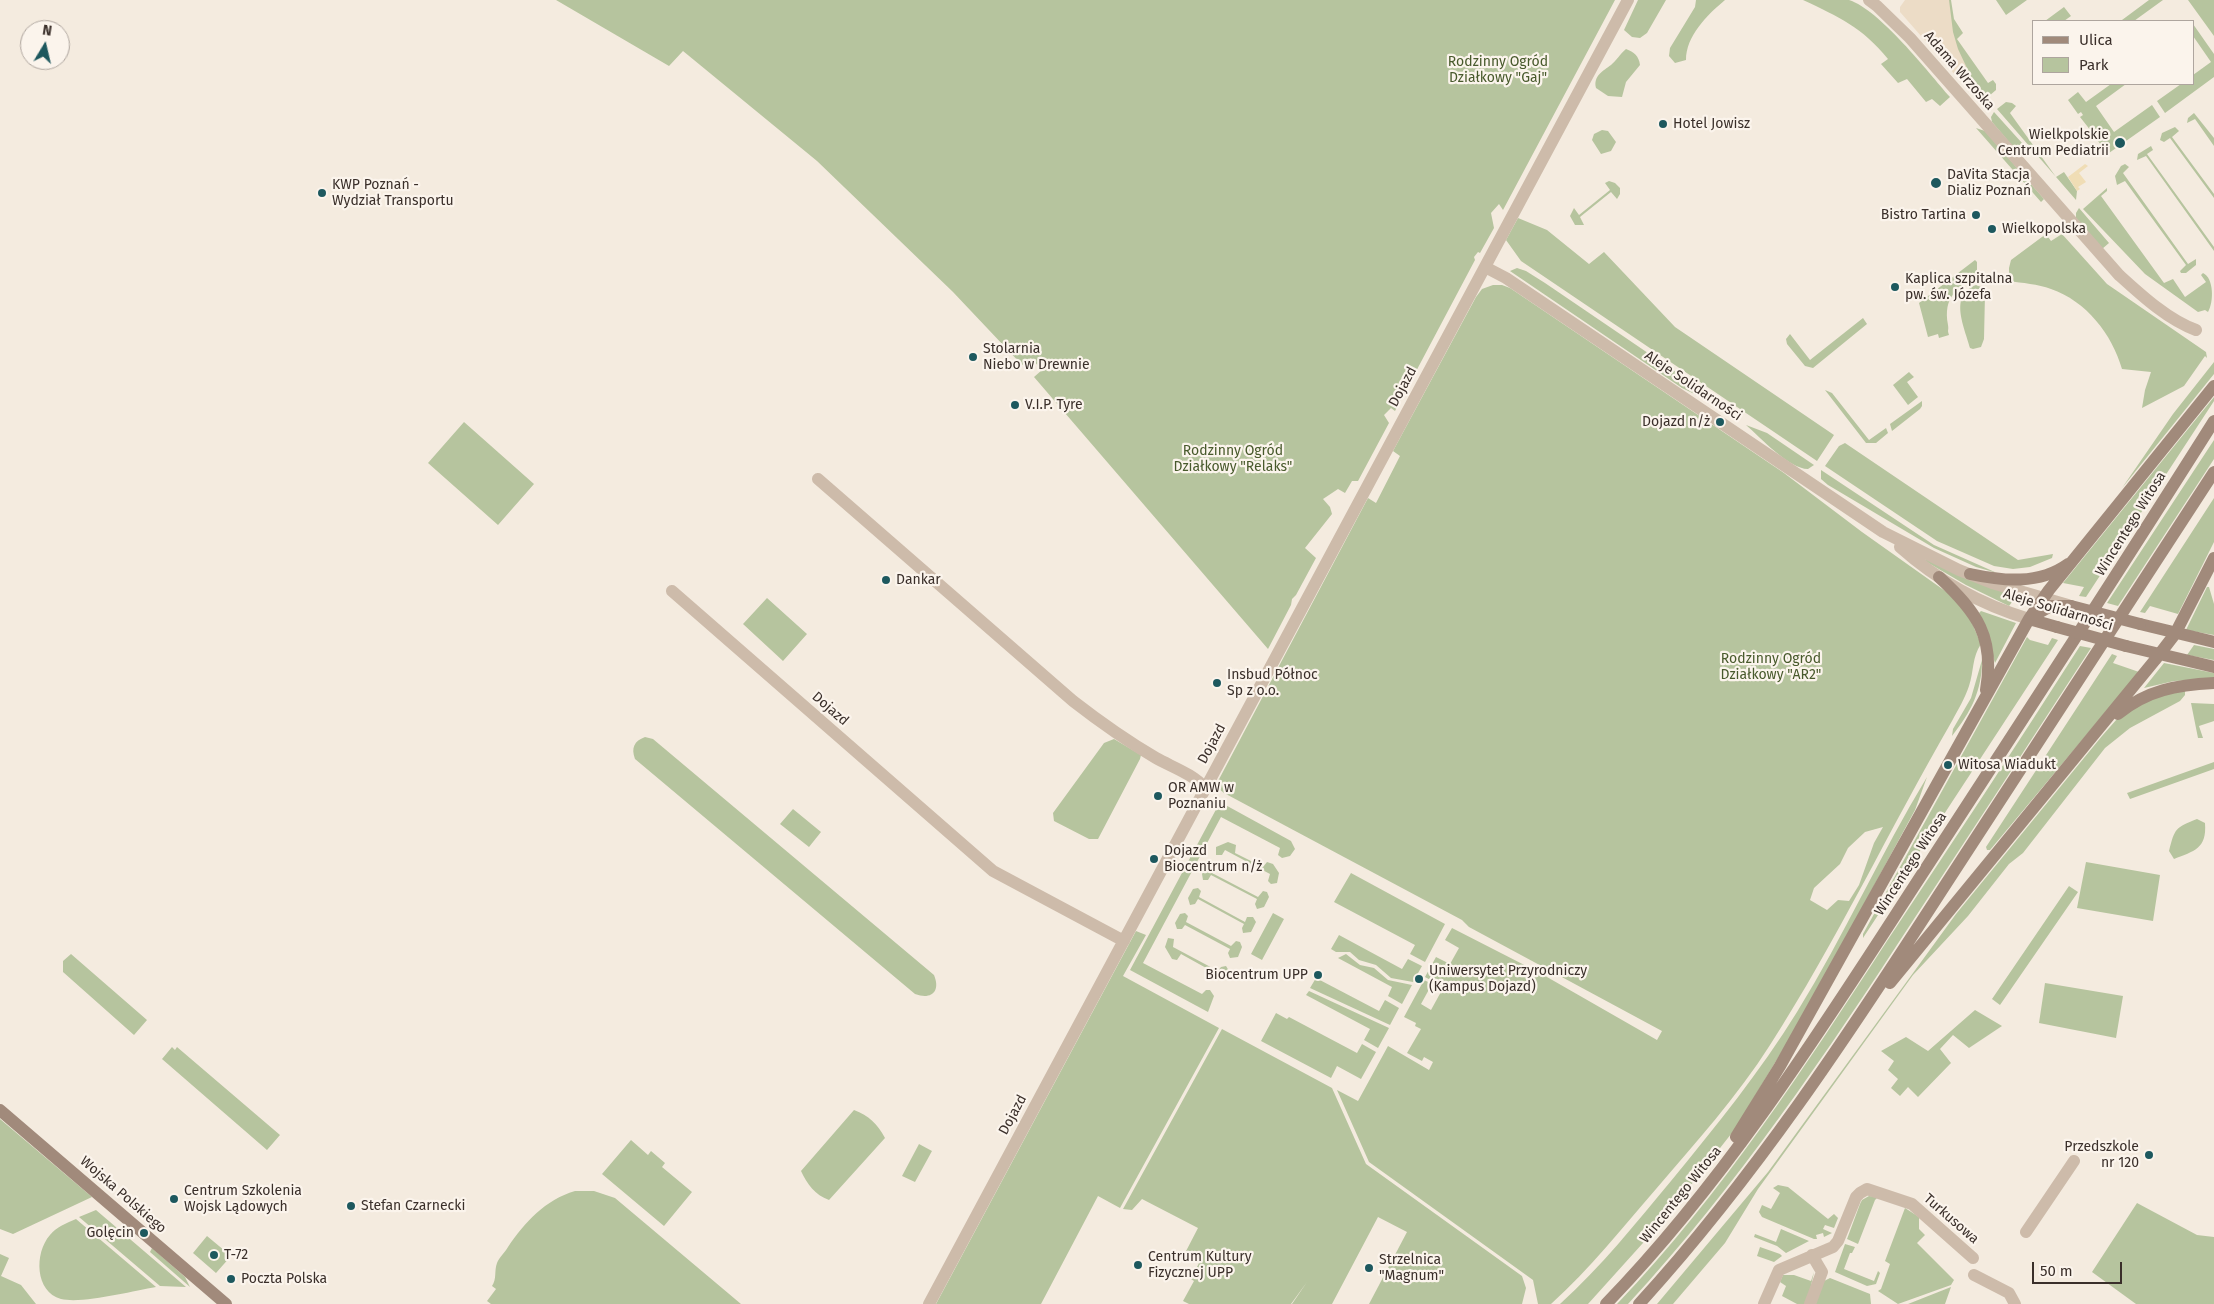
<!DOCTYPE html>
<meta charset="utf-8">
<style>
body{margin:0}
#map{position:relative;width:2214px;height:1304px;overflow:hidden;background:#f4ebdf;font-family:"Fira Sans",sans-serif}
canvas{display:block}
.legend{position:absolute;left:2032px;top:20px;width:162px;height:65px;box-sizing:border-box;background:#fbf4ec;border:1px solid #aea59e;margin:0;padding:6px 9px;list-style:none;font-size:15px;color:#3a2f2a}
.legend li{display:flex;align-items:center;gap:10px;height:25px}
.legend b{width:25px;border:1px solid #aea59e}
.north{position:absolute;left:20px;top:20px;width:50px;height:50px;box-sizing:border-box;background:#fbf4ec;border:1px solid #aea59e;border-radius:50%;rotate:9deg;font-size:14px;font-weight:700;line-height:20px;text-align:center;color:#3a2f2a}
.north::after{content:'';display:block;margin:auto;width:18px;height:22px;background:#1d585e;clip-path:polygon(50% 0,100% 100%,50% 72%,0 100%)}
.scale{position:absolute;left:2032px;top:1262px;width:90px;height:22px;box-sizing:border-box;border:2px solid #3a2f2a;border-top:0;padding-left:6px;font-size:15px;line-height:18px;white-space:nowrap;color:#3a2f2a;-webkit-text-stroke:4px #fbf4ec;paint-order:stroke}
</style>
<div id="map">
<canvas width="2214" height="1304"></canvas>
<ul class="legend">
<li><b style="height:6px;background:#a18a7b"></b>Ulica</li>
<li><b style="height:14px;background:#b6c49e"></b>Park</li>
</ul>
<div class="north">N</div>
<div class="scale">50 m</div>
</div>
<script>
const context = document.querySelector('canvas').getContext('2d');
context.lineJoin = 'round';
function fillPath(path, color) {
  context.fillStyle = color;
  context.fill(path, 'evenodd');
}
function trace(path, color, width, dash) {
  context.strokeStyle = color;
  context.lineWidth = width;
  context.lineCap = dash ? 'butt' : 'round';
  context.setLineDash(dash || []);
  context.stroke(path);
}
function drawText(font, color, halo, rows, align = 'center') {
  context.font = font + ' "Fira Sans",sans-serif';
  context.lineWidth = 4.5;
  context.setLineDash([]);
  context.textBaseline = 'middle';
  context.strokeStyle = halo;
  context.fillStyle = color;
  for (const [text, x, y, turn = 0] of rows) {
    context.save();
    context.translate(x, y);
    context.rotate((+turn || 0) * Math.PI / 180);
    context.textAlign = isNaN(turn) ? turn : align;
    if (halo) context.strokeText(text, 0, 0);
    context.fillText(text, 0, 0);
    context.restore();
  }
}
fillPath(new Path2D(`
 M556,0H1615L1503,210L1499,204L1491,213L1494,228L1480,253L1478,252L1474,257L1475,260L1395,411L1391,408L1384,415L1389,423L1358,481H1352L1345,493L1338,489L1323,499L1330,507L1332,514L1305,548L1316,558L1296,595L1292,599L1291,605L1268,649L1034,377L1042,370L1031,358L1022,365L953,292L817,161L683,51L669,66Z
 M1638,0H1666L1647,33L1640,38L1632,37L1624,30Z
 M1696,0H1725C1707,15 1686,36 1686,60L1675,63L1669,56L1670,48L1695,7Z
 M1803,0C1815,0 1838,0 1849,0C1880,10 1928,72 1950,97L1940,106L1932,99L1926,102L1907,79L1898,83L1881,64L1888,59C1862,27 1839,17 1803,0Z
 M1945,0H1951L1954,19L1963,33L1957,39L1988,83L1993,80L1996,84V90L1982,102L1978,101L1962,75Z
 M1996,0H2027L2006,15Z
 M2149,0H2163L2134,21H2123L2122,20Z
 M2188,0H2214V36Z
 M2064,7L2071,16L2064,21H2045Z
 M2193,24L2214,54V77L2165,113L2157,101L2181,84H2193V75L2211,62L2193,36Z
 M1626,49C1634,52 1639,56 1640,65L1626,82L1622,97L1608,96L1596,88C1593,76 1603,71 1611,65C1616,61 1620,54 1626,49Z
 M2111,84H2126L2096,106L2114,132L2152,105L2160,117L2109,153L2103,148L2105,146L2103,144L2101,145L2093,134L2096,132L2094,129L2091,131L2080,117L2083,115L2081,112L2078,114L2068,100L2078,92L2086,102Z
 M2006,102L2012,103L2016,106L2010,113L2056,177L2064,172L2077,191L2076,200L1997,109Z
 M1994,112L2022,143L2015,149L1992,122L1991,117Z
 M2194,113L2214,138V146L2195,119L2187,123L2188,118Z
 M2175,127L2179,131L2172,137L2214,194V198L2170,138L2164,142L2160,140L2162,133Z
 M1976,128L1985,131L2044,199L2041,202Z
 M1602,130L1608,131L1616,142L1611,151L1601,154L1592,140L1594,134Z
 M2151,146L2153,150L2147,154L2214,247V251L2146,156L2137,160L2138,154Z
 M2125,164L2129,167L2123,173L2188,264L2196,259V265L2186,273H2181L2180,271L2186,265L2125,181L2117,185L2115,176L2121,166Z
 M1609,181L1615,183L1620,188V194L1617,199L1611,192L1580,217L1584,225H1575L1570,216L1574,208L1579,215L1610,190L1605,183Z
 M2107,188V191L2101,196L2164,283L2173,279L2185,297L2206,282L2201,275L2203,273C2214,278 2214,302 2208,312L2205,310L2198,312L2145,274L2083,209Z
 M2079,208L2109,243L2102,249L2076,218V213Z
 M1518,218L1547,230L1589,264L1604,252L1675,327L1834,435L1817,461L1521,261L1506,240Z
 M2046,234L2051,241L2062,234L2107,284L2206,352L2207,358L2205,356L2184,386L2142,408L2145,390L2151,372L2122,369C2112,334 2086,301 2051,289C2038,284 2022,283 2009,281V268L2011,260Z
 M1975,260L1977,262V273C1957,290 1943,296 1948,325C1949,331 1947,329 1949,335L1939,338L1938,334L1928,337L1919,303Z
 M1517,268L1526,271L1545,283L1695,385L1711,402L1682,388L1510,271Z
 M1493,285H1502L1510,288L1784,473L1862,532L1948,593L1968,614L1981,644C1972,657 1974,671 1969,686C1965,698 1958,710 1952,721C1890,828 1837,941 1770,1045C1737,1097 1696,1142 1656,1189C1622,1228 1590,1269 1551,1304H1538L1533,1280L1369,1162L1337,1090L1358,1101L1388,1046L1429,1070L1433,1062L1424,1057L1422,1061L1407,1053L1421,1029L1415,1026L1416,1023L1404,1017L1424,980L1432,984L1421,1004L1431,1010L1442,990L1437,986L1438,984L1425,977L1436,957L1450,964L1459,948L1445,940L1452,928L1540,973L1657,1040L1662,1031L1469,927L1462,920L1224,793L1219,789L1217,783L1368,498L1376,503L1400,456L1393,451L1476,297L1482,289ZM1883,827L1874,843L1859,885L1849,901L1838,900L1827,910L1810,900L1814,888L1840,864L1848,848L1865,832Z
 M1976,285L1981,287L1985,294L1984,339L1981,347L1973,349L1970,348C1965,328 1948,295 1976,285Z
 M1863,318L1867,324L1813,368L1805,366L1787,344L1786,339L1790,334L1810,360Z
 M2214,362V374L2122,488L2173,414Z
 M1909,372L1914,377L1907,382L1918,397L1908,405L1893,385Z
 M1825,390L1832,393L1869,440L1886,428L1888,433L1876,443H1866Z
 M2214,397V401L2086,597L2079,596L2084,587L2063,583Z
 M1922,401V406L1920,409L1892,431L1890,424Z
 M464,422L534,484L498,525L428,463Z
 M1746,425L1767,433L1814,465L1808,469C1789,469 1760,437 1746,425Z
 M2214,440V459L2118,606L2107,603Z
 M1845,443L2018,560L2053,554L2052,558L2030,567L2013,569L1994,566L1937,541L1825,466L1839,446Z
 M1821,470L1934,545L1997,573L1976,567L1934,548L1828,485L1821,479Z
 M2214,498V542L2178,614L2150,606L2145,613L2140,612Z
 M1926,559L2018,594L2009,606L1966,585L1925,561Z
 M2207,587H2209L2214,604V635L2186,630Z
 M767,598L807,634L783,661L743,624Z
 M1981,611L2016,623L1995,663L1979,613Z
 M2027,637L2030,640L2048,645L2052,638L2058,640L1863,938V934Z
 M2194,645L2214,649V660L2187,655Z
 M2080,646L2091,648C2032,739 1973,829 1914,919C1827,1053 1737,1186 1628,1304H1617C1722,1194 1805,1067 1887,941C1952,843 2017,745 2080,646Z
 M2112,654L2117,656L2113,663L2139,672L1990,850H1987L1986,847Z
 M1982,660C1982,691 1971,712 1952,736L1953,729L1971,698Z
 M2164,663L2214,673V679L2174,681L2144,688Z
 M2185,689V695L2180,701L2130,728L2105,748L2023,853L2009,864L1968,916L1913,975L1758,1189L1725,1243L1673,1304H1657L1768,1172L1956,914L2102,736L2117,719L2138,703Z
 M2191,703L2214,704V721L2199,726L2203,738H2198Z
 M645,737L653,739L934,975C941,992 931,1000 915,994L635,759C631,748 634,741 645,737Z
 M1114,739L1141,755L1140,759L1098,839H1089L1054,821L1053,813L1104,743Z
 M2214,762V769L2130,799L2127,793Z
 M1927,777L1915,810L1805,1013L1735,1129L1661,1223L1588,1304H1560C1601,1267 1636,1223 1671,1181C1716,1126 1760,1072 1797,1012C1844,936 1881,853 1927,777Z
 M1220,802L1291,841L1295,849L1290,856L1282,858L1278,855L1280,848L1221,817L1143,963L1202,994L1206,990H1210L1214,996L1208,1012L1130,970Z
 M793,809L821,832L809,847L780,824Z
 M2197,819L2205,823C2207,849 2194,851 2174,859L2169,851C2175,828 2175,828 2197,819Z
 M1228,842L1236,845L1235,853L1263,867L1267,862L1273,864L1279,873L1277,883L1271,884L1268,881L1270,874L1225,850L1222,855H1216V847Z
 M2086,862L2160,875L2153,921L2077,908Z
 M1209,863L1215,867L1212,873L1258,897L1263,891L1267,892L1269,897L1264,907L1257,909L1255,904L1257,899L1211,875L1208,880H1203L1202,874Z
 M1351,873L1445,924L1425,962L1410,954L1415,945L1334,902Z
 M2069,886L2078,892L2000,1005L1992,999Z
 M1198,888L1201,891L1199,897L1245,922L1247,917H1253L1256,922L1251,932L1243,933L1242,928L1244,924L1198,899L1195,904L1190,905L1188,898L1193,889Z
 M1185,913L1188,916L1186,922L1231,946L1236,941L1240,942L1242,947L1238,957L1230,958L1228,953L1230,949L1185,925L1182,929H1177L1175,923L1180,914Z
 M1273,913L1284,919L1262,960L1251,954Z
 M1136,931L1146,935L1123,976L1219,1028L1120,1208L1098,1196L1041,1304H936Z
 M1339,935L1402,969L1408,959L1422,966L1413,982L1391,978L1376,965L1359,960L1350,952H1336L1331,949Z
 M1168,938L1174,939L1173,947L1218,971L1221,967L1226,966L1229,971L1228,975C1222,980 1212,983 1206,976L1208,969L1181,954L1177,960L1172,959L1165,947Z
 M71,954L147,1020L134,1035L63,972V961Z
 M1346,954L1360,965L1374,968L1388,980L1412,985L1402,1004L1388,996L1392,987L1338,958Z
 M1316,978L1379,1011L1385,1000L1399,1008L1390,1025L1310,988Z
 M2045,983L2123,996L2116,1038L2039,1023Z
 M1309,991L1389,1028L1378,1048L1364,1040L1370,1029L1306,995Z
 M1975,1010L2002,1026L1969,1048L1953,1035L1940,1049L1951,1063L1918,1097L1908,1087L1900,1096L1891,1088L1898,1079L1888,1070L1894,1061L1881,1051L1906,1037L1928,1051Z
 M1276,1013L1287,1019L1289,1017L1357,1053L1362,1044L1376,1052L1361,1079L1337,1066L1331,1078L1261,1041Z
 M1222,1029L1332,1088L1366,1164L1522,1276L1526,1288L1522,1304H1369L1407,1232L1378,1217L1332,1304H1292L1307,1282L1291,1304H1189L1183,1301L1194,1281L1191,1279L1199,1263L1184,1255L1198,1228L1142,1199L1132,1210L1123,1209Z
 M172,1047L175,1050L177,1047L280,1135L267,1150L162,1059Z
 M854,1110C869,1116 877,1123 885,1138L829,1200C815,1195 807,1184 801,1171Z
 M0,1119L92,1197L13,1234L0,1229Z
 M631,1140L648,1155L651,1151L665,1163L662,1167L692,1192L664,1226L602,1174Z
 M919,1144L932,1151L915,1182L902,1176Z
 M1778,1185L1788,1187L1828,1219L1834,1214L1838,1218L1834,1228L1825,1225L1823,1229L1832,1233L1824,1237L1823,1233L1816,1235L1817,1239H1814L1762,1217L1759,1212L1762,1205L1771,1209L1780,1193L1773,1188Z
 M575,1191H594L615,1198L741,1304H491L487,1301L496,1289L492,1286C497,1279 494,1271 497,1263C499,1258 505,1252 508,1247C525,1222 545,1200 575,1191Z
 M1869,1196L1878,1197L1875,1200L1858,1244L1847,1239L1860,1204L1862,1200Z
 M2137,1203L2197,1235L2214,1237V1304H2136L2092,1272Z
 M1905,1208L1919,1217V1229L1925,1235L1917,1243L1954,1280L1951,1285L1898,1304L1878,1291L1881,1289L1890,1264L1885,1261Z
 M96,1210L186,1287L160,1286L79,1217Z
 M76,1219L156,1287C132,1291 83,1304 61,1299C35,1292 34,1253 50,1235C56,1227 67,1223 76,1219Z
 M1781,1229L1809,1241L1786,1253L1777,1246L1754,1237L1755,1234L1776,1242Z
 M207,1236L231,1256L216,1273L193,1253Z
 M1845,1244L1855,1247L1852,1253H1850L1844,1269L1874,1281L1878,1271L1880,1273L1876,1284L1867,1286L1835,1272Z
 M1760,1247L1780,1254L1782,1256L1774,1262L1757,1256Z
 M152,1248L185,1277L190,1287L150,1252Z
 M0,1254L9,1258L1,1276L21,1285L36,1304H0Z
 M1814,1272L1807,1304H1797L1782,1296L1786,1286L1780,1282L1783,1275H1794L1811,1281Z
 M1830,1278L1870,1294L1871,1304H1814L1824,1281Z
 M1951,1287L1945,1304H1908Z`), '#b6c49e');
fillPath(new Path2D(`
 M2085,164L2088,166L2079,173L2086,182L2078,187L2080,189L2077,191L2068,177Z`), '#f0ddb5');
fillPath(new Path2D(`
 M1905,0H1949L1953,32L1958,49L1974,83L1987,98L1983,101H1978L1900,12V7Z`), '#ecdcc6');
trace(new Path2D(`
 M1869,0L1877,6L1910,38L2119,275C2141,295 2168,320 2196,330
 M1485,267L1506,278L1883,532L1959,570L1992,583L2068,605
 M818,479L1073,701C1100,722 1127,741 1156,758C1172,767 1193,774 1205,788
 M1900,547C1937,580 1982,605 2029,619
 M672,591L993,871L1124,941
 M2026,1232L2074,1161
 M1974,1275L2009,1293L2015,1304
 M929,1304L1628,0
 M1764,1304L1779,1270L1833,1247L1838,1241L1856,1197L1860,1193L1867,1189L1912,1204L1973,1258
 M1810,1304L1822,1272L1812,1255`), '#cdbbaa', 12);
trace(new Path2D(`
 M1970,574C2003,581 2039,585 2068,564
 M1939,577C1977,612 1995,637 1986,690
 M2033,616L2051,606H2071
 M2029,619L2057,627
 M2140,624L2214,642
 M2126,646L2214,667
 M2118,714C2147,690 2177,685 2214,683
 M1890,983L2155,660L2175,634L2214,558
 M0,1110L226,1304
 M1736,1137L1780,1066L2029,619L2049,590L2214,386
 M1606,1304C1727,1179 1819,1033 1913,888C2014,733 2115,578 2214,421
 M1639,1304C1755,1177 1849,1034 1942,890C2033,751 2123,611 2214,472`), '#a18a7b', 12);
trace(new Path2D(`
 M2071,606L2140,624
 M2057,627L2126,646`), '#a18a7b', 12);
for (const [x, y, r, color] of [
 [1663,124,5,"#1d585e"],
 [2120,143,6,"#1d585e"],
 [1936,183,6,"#1d585e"],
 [322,193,5,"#1d585e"],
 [1976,215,5,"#1d585e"],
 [1992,229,5,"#1d585e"],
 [1895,287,5,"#1d585e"],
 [973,357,5,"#1d585e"],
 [1015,405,5,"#1d585e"],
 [1720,422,5,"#1d585e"],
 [886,580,5,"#1d585e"],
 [1217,683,5,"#1d585e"],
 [1948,765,5,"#1d585e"],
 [1158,796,5,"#1d585e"],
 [1154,859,5,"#1d585e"],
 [1318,975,5,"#1d585e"],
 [1419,979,5,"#1d585e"],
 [2149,1155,5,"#1d585e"],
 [174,1199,5,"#1d585e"],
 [351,1206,5,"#1d585e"],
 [144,1233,5,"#1d585e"],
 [214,1255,5,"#1d585e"],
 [1138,1265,5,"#1d585e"],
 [1369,1268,5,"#1d585e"],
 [231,1279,5,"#1d585e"]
]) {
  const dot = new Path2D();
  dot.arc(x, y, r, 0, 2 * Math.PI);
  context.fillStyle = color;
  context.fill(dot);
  trace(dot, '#fbf4ec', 2);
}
drawText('14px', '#485a2c', '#fbf4ec', [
 ["Rodzinny Ogród",1498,62],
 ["Działkowy \"Gaj\"",1498,78],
 ["Rodzinny Ogród",1233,451],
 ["Działkowy \"Relaks\"",1233,467],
 ["Rodzinny Ogród",1771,659],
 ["Działkowy \"AR2\"",1771,675]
]);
drawText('14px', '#3a2f2a', '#fbf4ec', [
 ["Adama Wrzoska",1959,71,49],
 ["Aleje Solidarności",1693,386,34],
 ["Dojazd",1403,387,-62],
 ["Wincentego Witosa",2131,524,-58],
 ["Aleje Solidarności",2058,610,17],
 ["Dojazd",830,709,41],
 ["Dojazd",1212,744,-62],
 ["Wincentego Witosa",1911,864,-57],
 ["Dojazd",1013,1115,-62],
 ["Wojska Polskiego",123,1195,41],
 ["Wincentego Witosa",1681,1195,-51],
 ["Turkusowa",1951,1219,41]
]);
drawText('14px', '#3a2f2a', '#fbf4ec', [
 ["Hotel Jowisz",1673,124],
 ["Wielkpolskie",2109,135,"right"],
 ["Centrum Pediatrii",2109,151,"right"],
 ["DaVita Stacja",1947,175],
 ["Dializ Poznań",1947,191],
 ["KWP Poznań -",332,185],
 ["Wydział Transportu",332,201],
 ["Bistro Tartina",1966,215,"right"],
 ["Wielkopolska",2002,229],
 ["Kaplica szpitalna",1905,279],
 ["pw. św. Józefa",1905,295],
 ["Stolarnia",983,349],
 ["Niebo w Drewnie",983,365],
 ["V.I.P. Tyre",1025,405],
 ["Dojazd n/ż",1710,422,"right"],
 ["Dankar",896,580],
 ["Insbud Północ",1227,675],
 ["Sp z o.o.",1227,691],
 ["Witosa Wiadukt",1958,765],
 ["OR AMW w",1168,788],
 ["Poznaniu",1168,804],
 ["Dojazd",1164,851],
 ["Biocentrum n/ż",1164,867],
 ["Uniwersytet Przyrodniczy",1429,971],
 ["(Kampus Dojazd)",1429,987],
 ["Biocentrum UPP",1308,975,"right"],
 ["Przedszkole",2139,1147,"right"],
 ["nr 120",2139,1163,"right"],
 ["Centrum Szkolenia",184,1191],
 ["Wojsk Lądowych",184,1207],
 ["Stefan Czarnecki",361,1206],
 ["Golęcin",134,1233,"right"],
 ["T-72",224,1255],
 ["Centrum Kultury",1148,1257],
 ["Fizycznej UPP",1148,1273],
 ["Strzelnica",1379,1260],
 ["\"Magnum\"",1379,1276],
 ["Poczta Polska",241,1279]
], 'left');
</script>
